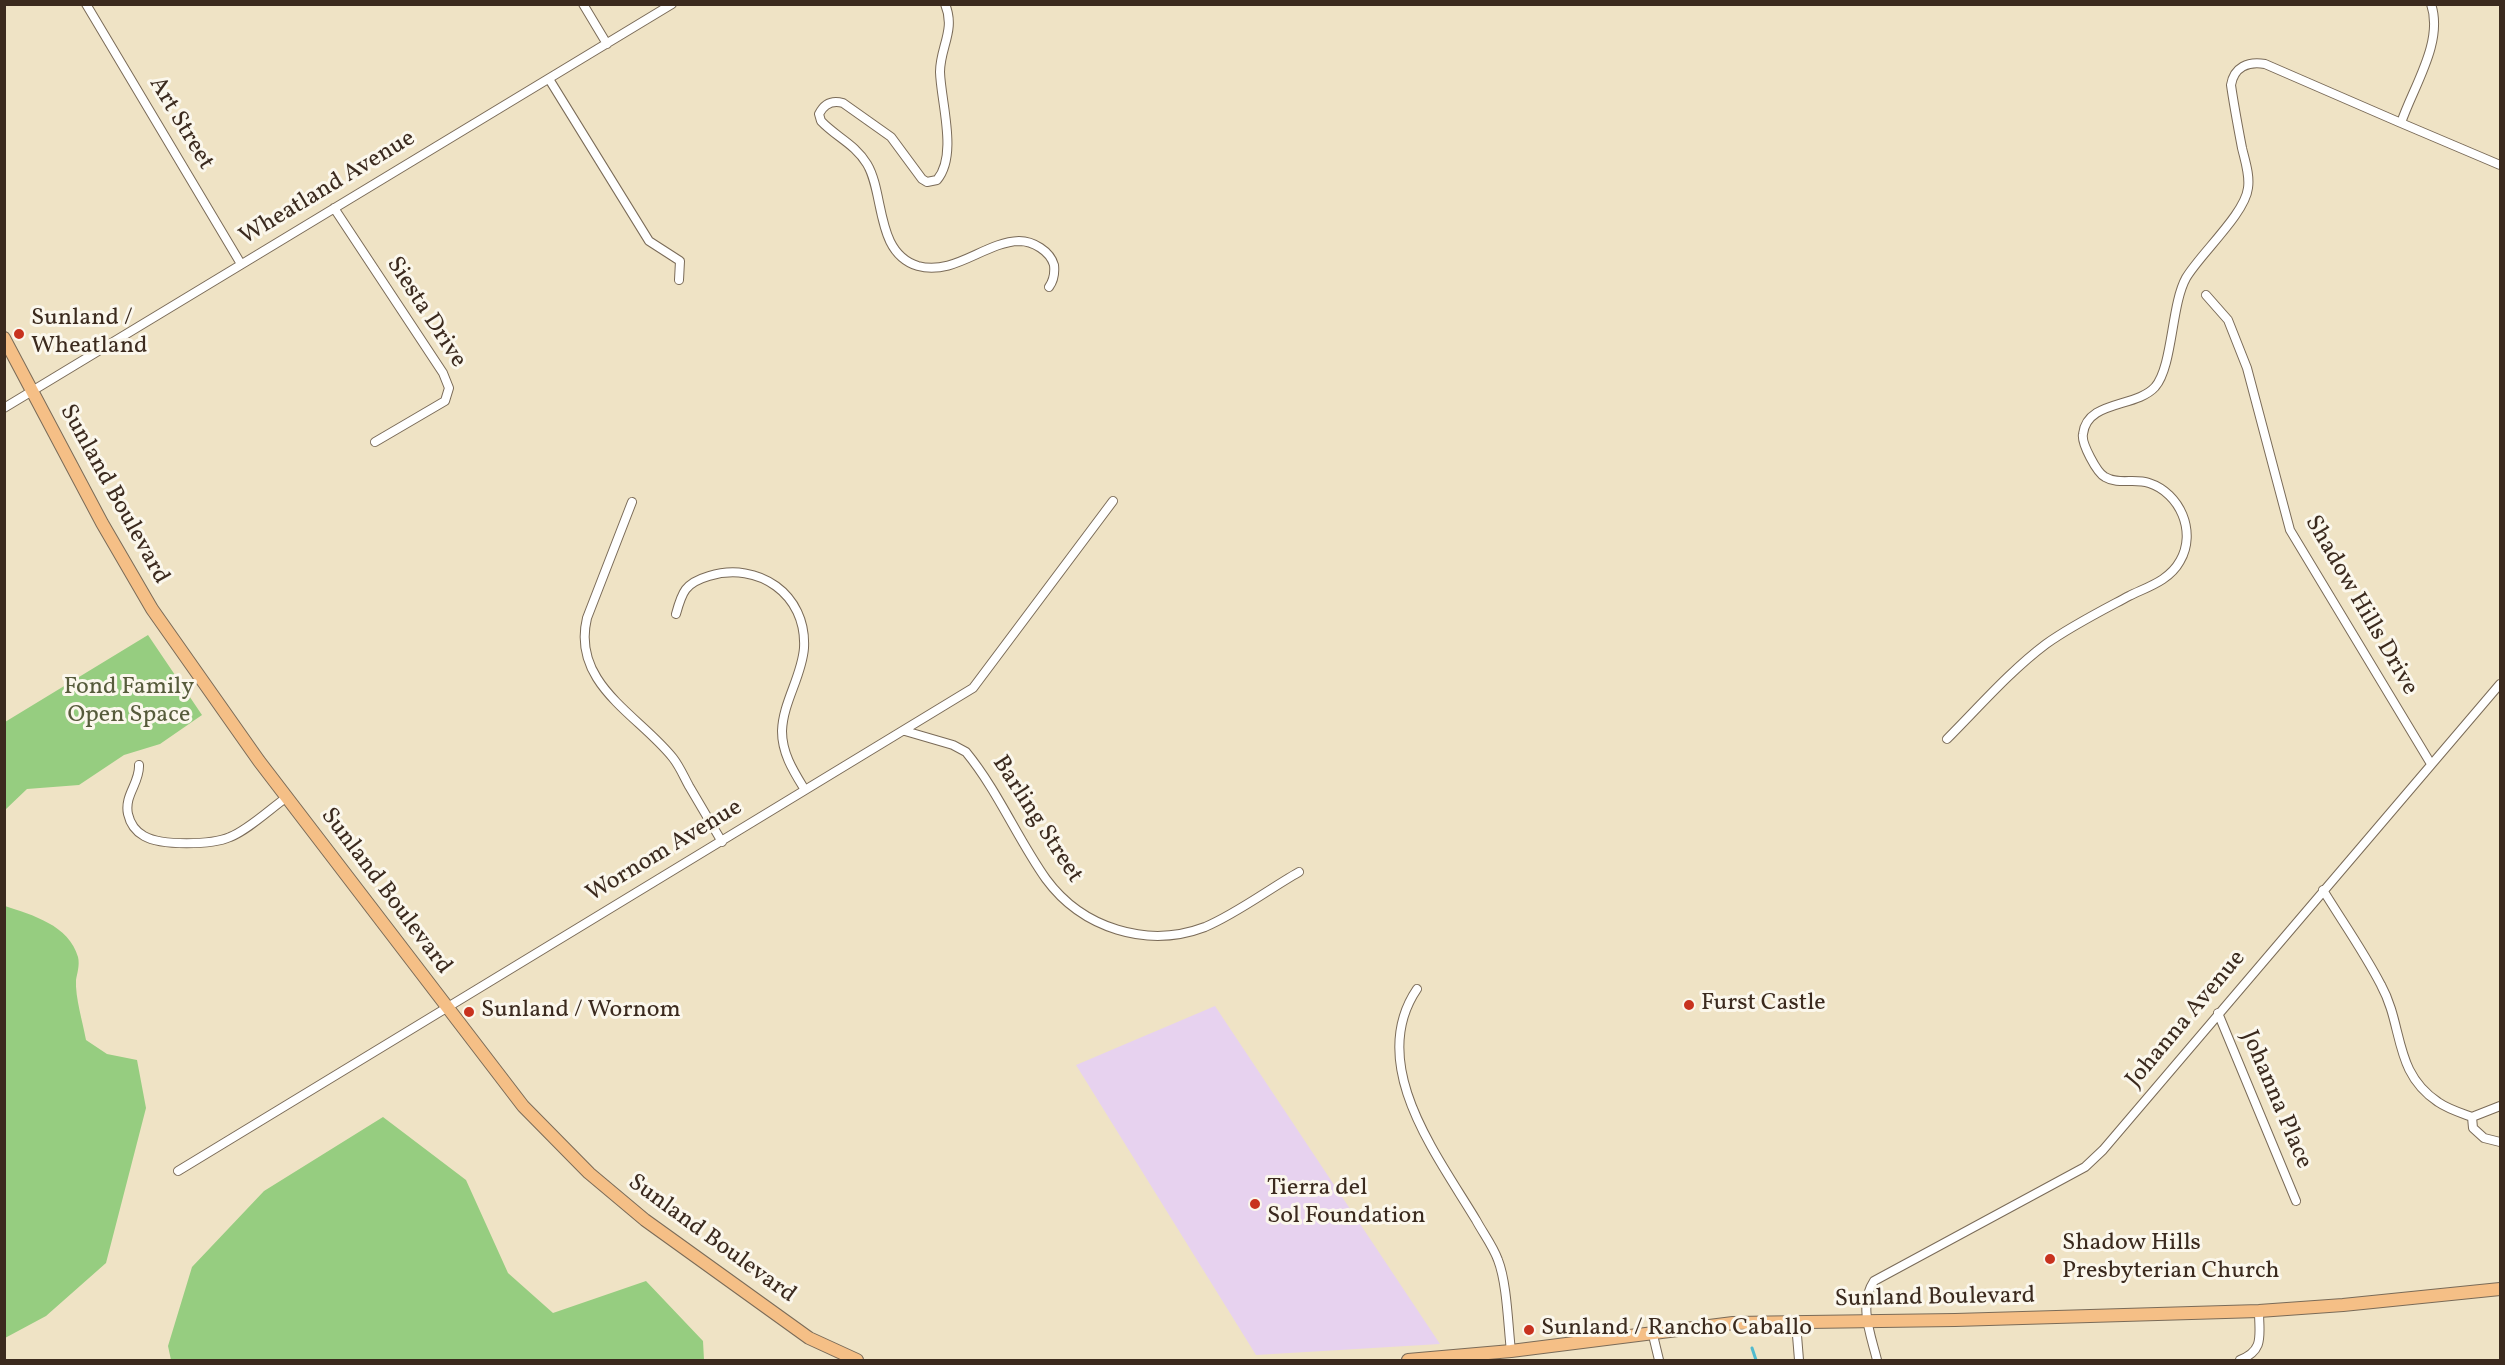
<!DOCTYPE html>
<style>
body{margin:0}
#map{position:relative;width:2505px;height:1365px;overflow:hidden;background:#efe3c5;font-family:Vollkorn,serif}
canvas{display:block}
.frame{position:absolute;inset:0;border:6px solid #3b2a1e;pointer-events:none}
</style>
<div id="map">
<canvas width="2505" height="1365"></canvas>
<div class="frame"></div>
</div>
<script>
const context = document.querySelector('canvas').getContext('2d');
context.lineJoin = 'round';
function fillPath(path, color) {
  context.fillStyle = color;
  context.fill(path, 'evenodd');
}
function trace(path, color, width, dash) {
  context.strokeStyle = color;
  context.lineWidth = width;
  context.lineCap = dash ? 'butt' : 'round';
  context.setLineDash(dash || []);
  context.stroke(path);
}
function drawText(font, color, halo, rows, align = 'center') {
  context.font = font + ' Vollkorn,serif';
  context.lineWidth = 6;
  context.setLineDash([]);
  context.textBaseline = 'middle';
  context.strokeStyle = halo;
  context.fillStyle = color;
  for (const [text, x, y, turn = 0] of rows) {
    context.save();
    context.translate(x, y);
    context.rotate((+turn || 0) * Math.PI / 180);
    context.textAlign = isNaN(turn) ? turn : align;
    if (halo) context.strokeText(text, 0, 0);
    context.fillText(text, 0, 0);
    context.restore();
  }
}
fillPath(new Path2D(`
 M1215,1006L1440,1344L1256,1355L1076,1065Z`), '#e7d2ef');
fillPath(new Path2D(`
 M148,635L202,715L160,744L124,755L79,785L27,789L5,810V722Z
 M5,906C32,915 69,925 78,957C80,965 77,974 76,980C75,997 83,1023 86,1040L107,1054L137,1060L146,1108L106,1263L46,1316L5,1338Z
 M383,1117L466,1180L508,1273L553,1313L646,1281L703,1341L704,1360H171L168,1346L192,1267L264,1191Z`), '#96cd80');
trace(new Path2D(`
 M1752,1348L1756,1360`), '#51bacd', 3);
const minor = new Path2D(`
 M86,4L241,264
 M583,4L607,44
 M945,4C956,30 940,47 940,72C941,103 958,155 937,180L927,182L922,179L891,137L843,103C832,100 824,104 819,114L821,121C836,137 855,144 867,164C885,194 875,253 918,266C954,276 985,242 1019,241C1033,241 1050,251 1054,265C1055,274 1054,280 1049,287
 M2431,4C2444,42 2413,87 2401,123L2500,165
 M549,79L649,241L680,261L679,280
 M334,208L443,373L449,388L445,401L375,442
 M2206,295L2228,320L2247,368L2290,530L2431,764
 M4,408L672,4
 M632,502L587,618C571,684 639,715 673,758C680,767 684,777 689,786C700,805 711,823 722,842
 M676,614C682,592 685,583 709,576C758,561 807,594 804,648C802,676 783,702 782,731C782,754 794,772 805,790
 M905,731L953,745L966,752C998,791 1017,838 1046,879C1082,928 1147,949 1205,927C1236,914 1269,889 1299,872
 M1947,739C1979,707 2010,671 2046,644C2071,626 2101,611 2129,596C2147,587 2169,581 2180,561C2197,532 2180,493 2149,483C2135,478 2118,485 2105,477C2097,473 2081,443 2083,434C2087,400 2136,408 2155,387C2173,366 2171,305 2186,278C2200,254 2245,214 2248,188C2250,175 2245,161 2242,148C2238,127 2234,106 2231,85C2234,67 2248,61 2265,64L2401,123
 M139,765C140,783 124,795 128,814C130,823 135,831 144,836C161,846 212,845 230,837C248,830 270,809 287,797
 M2323,890C2342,921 2364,952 2381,985C2404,1027 2393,1072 2438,1102C2448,1109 2461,1113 2472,1117L2500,1106
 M1417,989C1366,1064 1437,1155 1476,1220C1483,1233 1493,1246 1498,1260C1507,1283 1508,1325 1511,1351
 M2218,1013L2296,1201
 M2472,1117L2473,1128L2484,1138L2500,1142
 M178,1171L973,688L1113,501
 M1796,1323L1799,1360
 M1652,1331L1659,1360
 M1877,1360C1871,1335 1858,1305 1874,1281L2085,1167L2103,1150L2500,684
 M2240,1360C2265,1350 2259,1335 2259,1311`);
const primary = new Path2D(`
 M4,338L102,523L152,609L259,761L523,1106L589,1173L645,1220L809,1338L857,1360
 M1408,1360L1511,1351L1733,1323L1955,1320L2259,1311L2343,1305L2500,1289`);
trace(minor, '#7a6b58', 10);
trace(primary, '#7a6b58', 14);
trace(minor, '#fff', 8);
trace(primary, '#f5bf86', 12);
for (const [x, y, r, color] of [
 [19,334,6,"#c8321e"],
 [1689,1005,6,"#c8321e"],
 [469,1012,6,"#c8321e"],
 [1255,1204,6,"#c8321e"],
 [2050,1259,6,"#c8321e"],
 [1529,1330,6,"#c8321e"]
]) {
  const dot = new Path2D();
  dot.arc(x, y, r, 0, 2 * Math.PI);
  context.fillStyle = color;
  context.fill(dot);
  trace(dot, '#fbf7ec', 2);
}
drawText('24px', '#3b2a1e', '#fbf7ec', [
 ["Art Street",180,124,59],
 ["Wheatland Avenue",328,189,-31],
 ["Siesta Drive",425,313,57],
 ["Sunland Boulevard",113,495,61],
 ["Shadow Hills Drive",2360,606,60],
 ["Barling Street",1036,820,57],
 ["Wornom Avenue",665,852,-31],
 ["Sunland Boulevard",385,892,53],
 ["Johanna Avenue",2187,1020,-50],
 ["Johanna Place",2275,1100,67],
 ["Sunland Boulevard",711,1240,36],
 ["Sunland Boulevard",1935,1299,-1]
]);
drawText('24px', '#3b2a1e', '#fbf7ec', [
 ["Sunland /",31,320],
 ["Wheatland",31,348],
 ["Furst Castle",1701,1005],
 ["Sunland / Wornom",481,1012],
 ["Tierra del",1267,1190],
 ["Sol Foundation",1267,1218],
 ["Shadow Hills",2062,1245],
 ["Presbyterian Church",2062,1273],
 ["Sunland / Rancho Caballo",1541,1330]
], 'left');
drawText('24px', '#565b3b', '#fbf7ec', [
 ["Fond Family",129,689],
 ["Open Space",129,717]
]);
</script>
